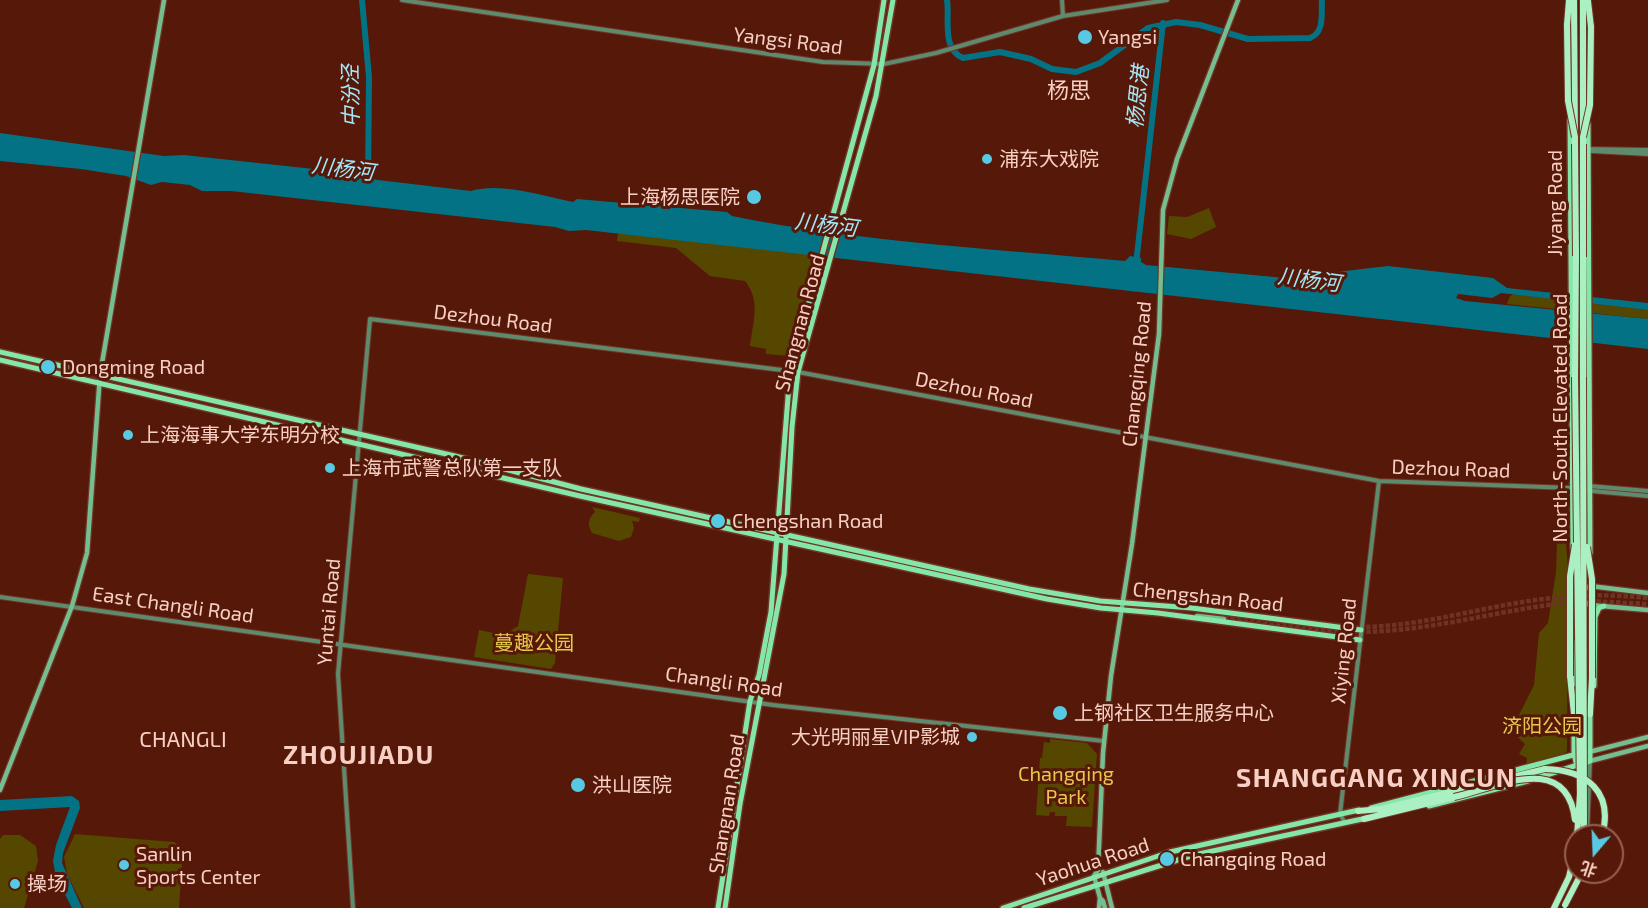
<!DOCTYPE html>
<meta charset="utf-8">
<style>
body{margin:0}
#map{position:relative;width:1648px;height:908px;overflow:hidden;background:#561808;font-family:"Exo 2","Noto Sans SC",sans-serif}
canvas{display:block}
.north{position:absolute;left:1564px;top:824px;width:60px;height:60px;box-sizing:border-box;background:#561808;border:2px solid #966153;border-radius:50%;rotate:199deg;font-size:16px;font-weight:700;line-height:24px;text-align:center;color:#f7cfc4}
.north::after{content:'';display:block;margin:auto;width:21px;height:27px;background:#57c9e2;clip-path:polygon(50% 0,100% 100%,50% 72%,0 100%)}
</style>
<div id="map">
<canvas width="1648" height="908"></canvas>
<div class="north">北</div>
</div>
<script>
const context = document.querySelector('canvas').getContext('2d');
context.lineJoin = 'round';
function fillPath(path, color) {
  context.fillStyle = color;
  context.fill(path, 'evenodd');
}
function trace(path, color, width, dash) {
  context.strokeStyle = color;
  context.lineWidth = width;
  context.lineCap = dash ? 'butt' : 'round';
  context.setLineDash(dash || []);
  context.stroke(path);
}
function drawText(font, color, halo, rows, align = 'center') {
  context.font = font + ' "Exo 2","Noto Sans SC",sans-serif';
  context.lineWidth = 6;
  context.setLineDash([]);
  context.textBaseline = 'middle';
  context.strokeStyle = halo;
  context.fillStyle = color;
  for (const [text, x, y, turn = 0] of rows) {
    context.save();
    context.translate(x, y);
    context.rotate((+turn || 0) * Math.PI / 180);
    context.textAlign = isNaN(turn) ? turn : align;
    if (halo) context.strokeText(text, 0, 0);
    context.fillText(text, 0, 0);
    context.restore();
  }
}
fillPath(new Path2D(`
 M1209,208L1216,227L1191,239L1167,234L1169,216L1187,217Z
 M618,233L816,255L789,356L766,354V349L750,346C753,322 761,301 745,281L710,276L676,248L617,241Z
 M1514,294L1648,310V319L1507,304L1510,296Z
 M592,507L640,518L639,522L632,521L634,528L631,537L619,541L592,533C587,525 588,519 595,512Z
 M1558,517L1564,518L1568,569L1567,751L1561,756L1526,765L1527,758L1519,754L1525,744L1511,731L1534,685L1539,633L1548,623L1556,572Z
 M528,574L563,578L555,663L551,669L474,657L479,630L504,635L518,626Z
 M1050,739L1087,743L1097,754L1092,827L1066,826L1067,816H1055V812H1050L1049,816L1036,815L1040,758H1042L1044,742L1050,743Z
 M75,834L174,842L183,848L179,908H84L67,874L64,857Z
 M3,835H20L36,846L38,861L24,908H0V839Z`), '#564700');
fillPath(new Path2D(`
 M0,133L164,156L184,155L351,173L378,180L471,191C502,182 542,196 573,202L577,199L727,212L732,216C861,242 994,249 1125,261L1130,256L1141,258V262L1146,265L1285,278L1388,266L1493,278L1507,288L1648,303V310L1501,293L1492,298L1458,294L1456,298L1465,301L1648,319V349L586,230L569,231L555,227L231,191H202L190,185L162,182L151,185L126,176L81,169L0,161Z
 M72,796L79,801L80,808L63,853L62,863L82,908H72L56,877L53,861L56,845L70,807L0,811V800Z`), '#037285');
trace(new Path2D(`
 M362,0L369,77L368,182
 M947,0C950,18 941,49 963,58L1000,52L1031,59L1052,69L1076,72L1100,63L1148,28L1176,22L1200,25L1248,39L1310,38C1325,32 1321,14 1322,0
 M1136,264L1163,23`), '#037285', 6);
trace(new Path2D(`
 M1590,601L1648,604
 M1224,615L1243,617
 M1224,619C1277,625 1331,635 1383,631C1448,627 1509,608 1573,602
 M1353,627C1421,628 1485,605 1552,598C1584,594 1616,595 1648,598`), '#6e3324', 4.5, [4.5, 2]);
const tertiary = new Path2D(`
 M402,0L823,62L884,64L936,53L1063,16L1167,0
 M1062,0L1063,16
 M1586,149L1648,150
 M1574,150L1648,154
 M1581,490L1648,496
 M0,597L773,705L1104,741
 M1345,823L1340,814L1379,481
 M1587,836L1590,761
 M1573,849L1575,833
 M353,908L338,674L370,319L798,372L1379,481L1572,488L1589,486L1648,491`);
const secondary = new Path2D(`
 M1583,590L1590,586L1648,593
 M1583,601L1590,605L1648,610
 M1197,616L1224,619
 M1589,752L1648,737
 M1590,761L1648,746
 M0,790L72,606L87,553L100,375L164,0
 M1103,872L1112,908
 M1100,898L1103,901L1105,908
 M1099,908L1100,898L1094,876L1098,870L1103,753L1111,676L1132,544L1159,334L1163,210L1177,159L1238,0`);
const primary = new Path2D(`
 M1570,120L1573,549
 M1588,124L1590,553
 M0,352L455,456L581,489L1029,589L1100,601L1192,608L1361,630
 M0,360L580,496L1047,599L1101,608L1158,613L1360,640
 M1573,642V684
 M1594,686L1595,617L1599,608L1604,606
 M1574,711V754L1577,766
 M1537,778L1590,761V712
 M1429,806L1528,781
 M1371,808L1577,754
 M718,908L750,701L759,675L771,612L790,372L874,65L884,0
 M725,908L740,804L784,574L792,427L798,372L876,96L893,0
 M1003,908L1170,852L1359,810
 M1024,908L1194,855L1367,818`);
const trunk = new Path2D(`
 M1574,0L1575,144
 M1588,1L1591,27
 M1567,25L1569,0
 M1583,144V0
 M1583,257V377
 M1575,377L1576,256
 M1570,676L1574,714
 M1590,714L1592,678
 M1358,811L1381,809L1545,769
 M1364,819L1454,797
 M1554,908L1569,877L1576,847`);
trace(tertiary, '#703526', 6);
trace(secondary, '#703526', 7);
trace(primary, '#703526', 8);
trace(trunk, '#703526', 8);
trace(tertiary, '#5e8b6d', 4);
trace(secondary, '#75be8f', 4.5);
trace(primary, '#85e6a9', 5);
trace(trunk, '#aaf0c2', 6);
const trunkBridge = new Path2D(`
 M1567,25L1568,101L1575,137
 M1583,137L1590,105L1591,27
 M1575,144L1576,256
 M1583,144V257
 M1575,377L1580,794L1577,836
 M1583,377L1584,836
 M1587,547L1592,579V678
 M1570,676V576L1575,545
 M1545,769C1587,770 1614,792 1602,836
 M1454,797C1498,787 1567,751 1575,820
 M1565,905L1582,872`);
trace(trunkBridge, '#703526', 8, []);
trace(trunkBridge, '#aaf0c2', 6);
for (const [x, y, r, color] of [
 [1085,37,8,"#57c9e2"],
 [987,159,6,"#57c9e2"],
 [754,197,8,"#57c9e2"],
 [48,367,8,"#57c9e2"],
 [128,435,6,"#57c9e2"],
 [330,468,6,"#57c9e2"],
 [718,521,8,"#57c9e2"],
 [1060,713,8,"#57c9e2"],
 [972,737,6,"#57c9e2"],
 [578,785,8,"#57c9e2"],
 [1167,859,8,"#57c9e2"],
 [124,865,6,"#57c9e2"],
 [15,884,6,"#57c9e2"]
]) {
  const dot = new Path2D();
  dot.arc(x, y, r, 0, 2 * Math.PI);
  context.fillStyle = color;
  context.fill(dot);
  trace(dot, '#561808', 2);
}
drawText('20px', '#f7cfc4', '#561808', [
 ["Yangsi",1098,37],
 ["浦东大戏院",999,159],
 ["上海杨思医院",740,197,"right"],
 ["Dongming Road",62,367],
 ["上海海事大学东明分校",140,435],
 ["上海市武警总队第一支队",342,468],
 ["Chengshan Road",732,521],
 ["上钢社区卫生服务中心",1074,713],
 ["大光明丽星VIP影城",960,737,"right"],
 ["洪山医院",592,785],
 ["Sanlin",136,854],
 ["Sports Center",136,877],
 ["Changqing Road",1180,859],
 ["操场",27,884]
], 'left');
drawText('20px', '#f7cfc4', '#561808', [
 ["Yangsi Road",788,41,7],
 ["Jiyang Road",1555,203,-90],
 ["Dezhou Road",493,319,7],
 ["Shangnan Road",800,323,-75],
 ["Changqing Road",1137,374,-84],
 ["Dezhou Road",974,390,11],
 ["North-South Elevated Road",1560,418,-90],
 ["Dezhou Road",1451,469,2],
 ["Chengshan Road",1208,597,6],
 ["East Changli Road",173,605,8],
 ["Yuntai Road",329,612,-85],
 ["Xiying Road",1344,651,-84],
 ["Changli Road",724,682,8],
 ["Shangnan Road",727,804,-81],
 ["Yaohua Road",1093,862,-18]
]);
drawText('20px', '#e7c84e', '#561808', [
 ["蔓趣公园",534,643],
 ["济阳公园",1542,726],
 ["Changqing",1066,774],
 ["Park",1066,797]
]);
drawText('italic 21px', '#a3e7f8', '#561808', [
 ["中汾泾",351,96,-91],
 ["杨思港",1138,97,-84],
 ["川杨河",343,169,7],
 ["川杨河",826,225,7],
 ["川杨河",1309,280,7]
]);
drawText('22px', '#f7cfc4', '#561808', [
 ["杨思",1069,91],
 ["CHANGLI",183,740]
]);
context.letterSpacing = '1.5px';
drawText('bold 26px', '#f7cfc4', '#561808', [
 ["ZHOUJIADU",359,755],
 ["SHANGGANG XINCUN",1376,778]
]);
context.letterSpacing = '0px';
</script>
